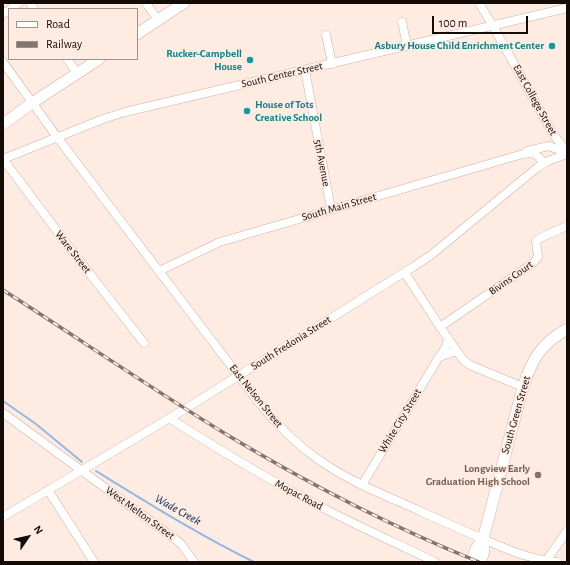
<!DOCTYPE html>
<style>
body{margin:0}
#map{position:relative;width:570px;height:565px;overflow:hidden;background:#feebe2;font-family:"Alegreya Sans",sans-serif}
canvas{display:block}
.frame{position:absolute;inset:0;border:4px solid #140a06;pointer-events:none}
.legend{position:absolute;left:8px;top:8px;width:130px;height:52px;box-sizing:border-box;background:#feebe2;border:1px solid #a0918a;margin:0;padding:5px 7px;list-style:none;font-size:12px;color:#140a06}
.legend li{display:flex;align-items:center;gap:8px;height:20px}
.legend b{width:20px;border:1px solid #a0918a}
.north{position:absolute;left:8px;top:517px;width:40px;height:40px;-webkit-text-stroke:3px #feebe2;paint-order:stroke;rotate:56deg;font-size:11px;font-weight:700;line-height:16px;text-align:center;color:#140a06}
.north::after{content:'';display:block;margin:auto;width:14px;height:18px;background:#140a06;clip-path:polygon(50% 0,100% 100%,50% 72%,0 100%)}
.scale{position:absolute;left:432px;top:16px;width:96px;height:18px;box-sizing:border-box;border:2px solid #140a06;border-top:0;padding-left:5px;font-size:12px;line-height:14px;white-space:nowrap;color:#140a06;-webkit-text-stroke:3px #feebe2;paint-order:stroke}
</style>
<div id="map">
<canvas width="570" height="565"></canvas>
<div class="frame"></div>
<ul class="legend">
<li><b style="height:5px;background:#fff"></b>Road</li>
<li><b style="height:5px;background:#82746e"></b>Railway</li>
</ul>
<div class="north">N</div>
<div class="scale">100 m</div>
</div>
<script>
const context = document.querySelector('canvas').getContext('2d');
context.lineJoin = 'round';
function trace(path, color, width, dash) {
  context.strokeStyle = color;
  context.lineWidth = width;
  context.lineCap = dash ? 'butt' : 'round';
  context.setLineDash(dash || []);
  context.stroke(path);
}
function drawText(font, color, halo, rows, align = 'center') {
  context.font = font + ' "Alegreya Sans",sans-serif';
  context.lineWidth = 3;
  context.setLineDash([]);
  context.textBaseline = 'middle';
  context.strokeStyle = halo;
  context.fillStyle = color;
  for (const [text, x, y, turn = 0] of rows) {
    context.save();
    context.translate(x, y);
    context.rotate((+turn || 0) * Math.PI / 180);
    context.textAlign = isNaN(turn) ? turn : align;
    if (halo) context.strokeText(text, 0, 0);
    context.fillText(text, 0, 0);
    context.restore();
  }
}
trace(new Path2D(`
 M3,401L36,424L82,462
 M96,471C148,503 199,535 254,562`), '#92b8e5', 2);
const street = new Path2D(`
 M30,3L34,9
 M146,3L158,20
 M479,3L493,26L553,134L567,152
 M10,9L19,3
 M3,14L9,10
 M402,22L407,46
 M326,35L332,64
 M67,59L77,73
 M3,62L57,137L260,404C277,425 296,444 319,460C350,482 387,496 422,512C442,521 462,530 483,539C509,550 528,559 557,562
 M305,70L331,209
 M527,151L549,146L567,153
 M3,159L103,119L125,112L567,8
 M3,159L72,251L144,343
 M159,271L220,242L523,154C535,152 536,154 544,163
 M405,273L440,327L464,361L472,366L523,387
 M440,327L533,263L538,257L536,241L540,238L567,226
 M448,338L446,347L439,357L457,351
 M3,413L175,539L182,545L194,562
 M169,418C221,451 273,483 329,511C364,529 400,545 435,562
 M362,485L439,357
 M48,490L94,562
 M3,517L185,409L413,267L431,255L538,167L548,161L567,154
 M546,561L567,531`);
const secondary = new Path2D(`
 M137,34L184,3
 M3,124L32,103L99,59
 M471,562L476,549L483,539
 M480,562L484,552L483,539L523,387C532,359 541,344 567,329`);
trace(street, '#d0b1a4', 9);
trace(secondary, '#d0b1a4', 12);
trace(street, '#fff', 8);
trace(secondary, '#fff', 11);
const rail = new Path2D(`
 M3,290C78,338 152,389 229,436C309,484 392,527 479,562`);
trace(rail, '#82746e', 3.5);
trace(rail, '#feebe2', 2, [6]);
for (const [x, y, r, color] of [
 [552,46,4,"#0f9aa8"],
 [250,60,4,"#0f9aa8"],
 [247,111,4,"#0f9aa8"],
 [538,475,4,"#8d6e63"]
]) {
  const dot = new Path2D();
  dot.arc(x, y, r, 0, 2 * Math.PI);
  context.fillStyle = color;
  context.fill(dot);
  trace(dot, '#feebe2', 1.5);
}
drawText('bold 11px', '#0d838f', '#feebe2', [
 ["Asbury House Child Enrichment Center",544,46],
 ["Rucker-Campbell",242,54],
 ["House",242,67],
 ["House of Tots",255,105,"left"],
 ["Creative School",255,118,"left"]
], 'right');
drawText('11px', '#140a06', '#feebe2', [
 ["South Center Street",282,75,-13],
 ["East College Street",535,100,61],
 ["5th Avenue",322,163,79],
 ["South Main Street",339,207,-16],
 ["Ware Street",73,252,52],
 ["Bivins Court",511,278,-35],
 ["South Fredonia Street",291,343,-32],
 ["East Nelson Street",256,396,51],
 ["South Green Street",516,415,-74],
 ["White City Street",400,421,-59],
 ["Mopac Road",299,495,28],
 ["West Melton Street",140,513,36]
]);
drawText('bold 11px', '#785e54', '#feebe2', [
 ["Longview Early",530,469],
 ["Graduation High School",530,482]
], 'right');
drawText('italic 12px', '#012a52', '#feebe2', [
 ["Wade Creek",178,510,29]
]);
</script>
